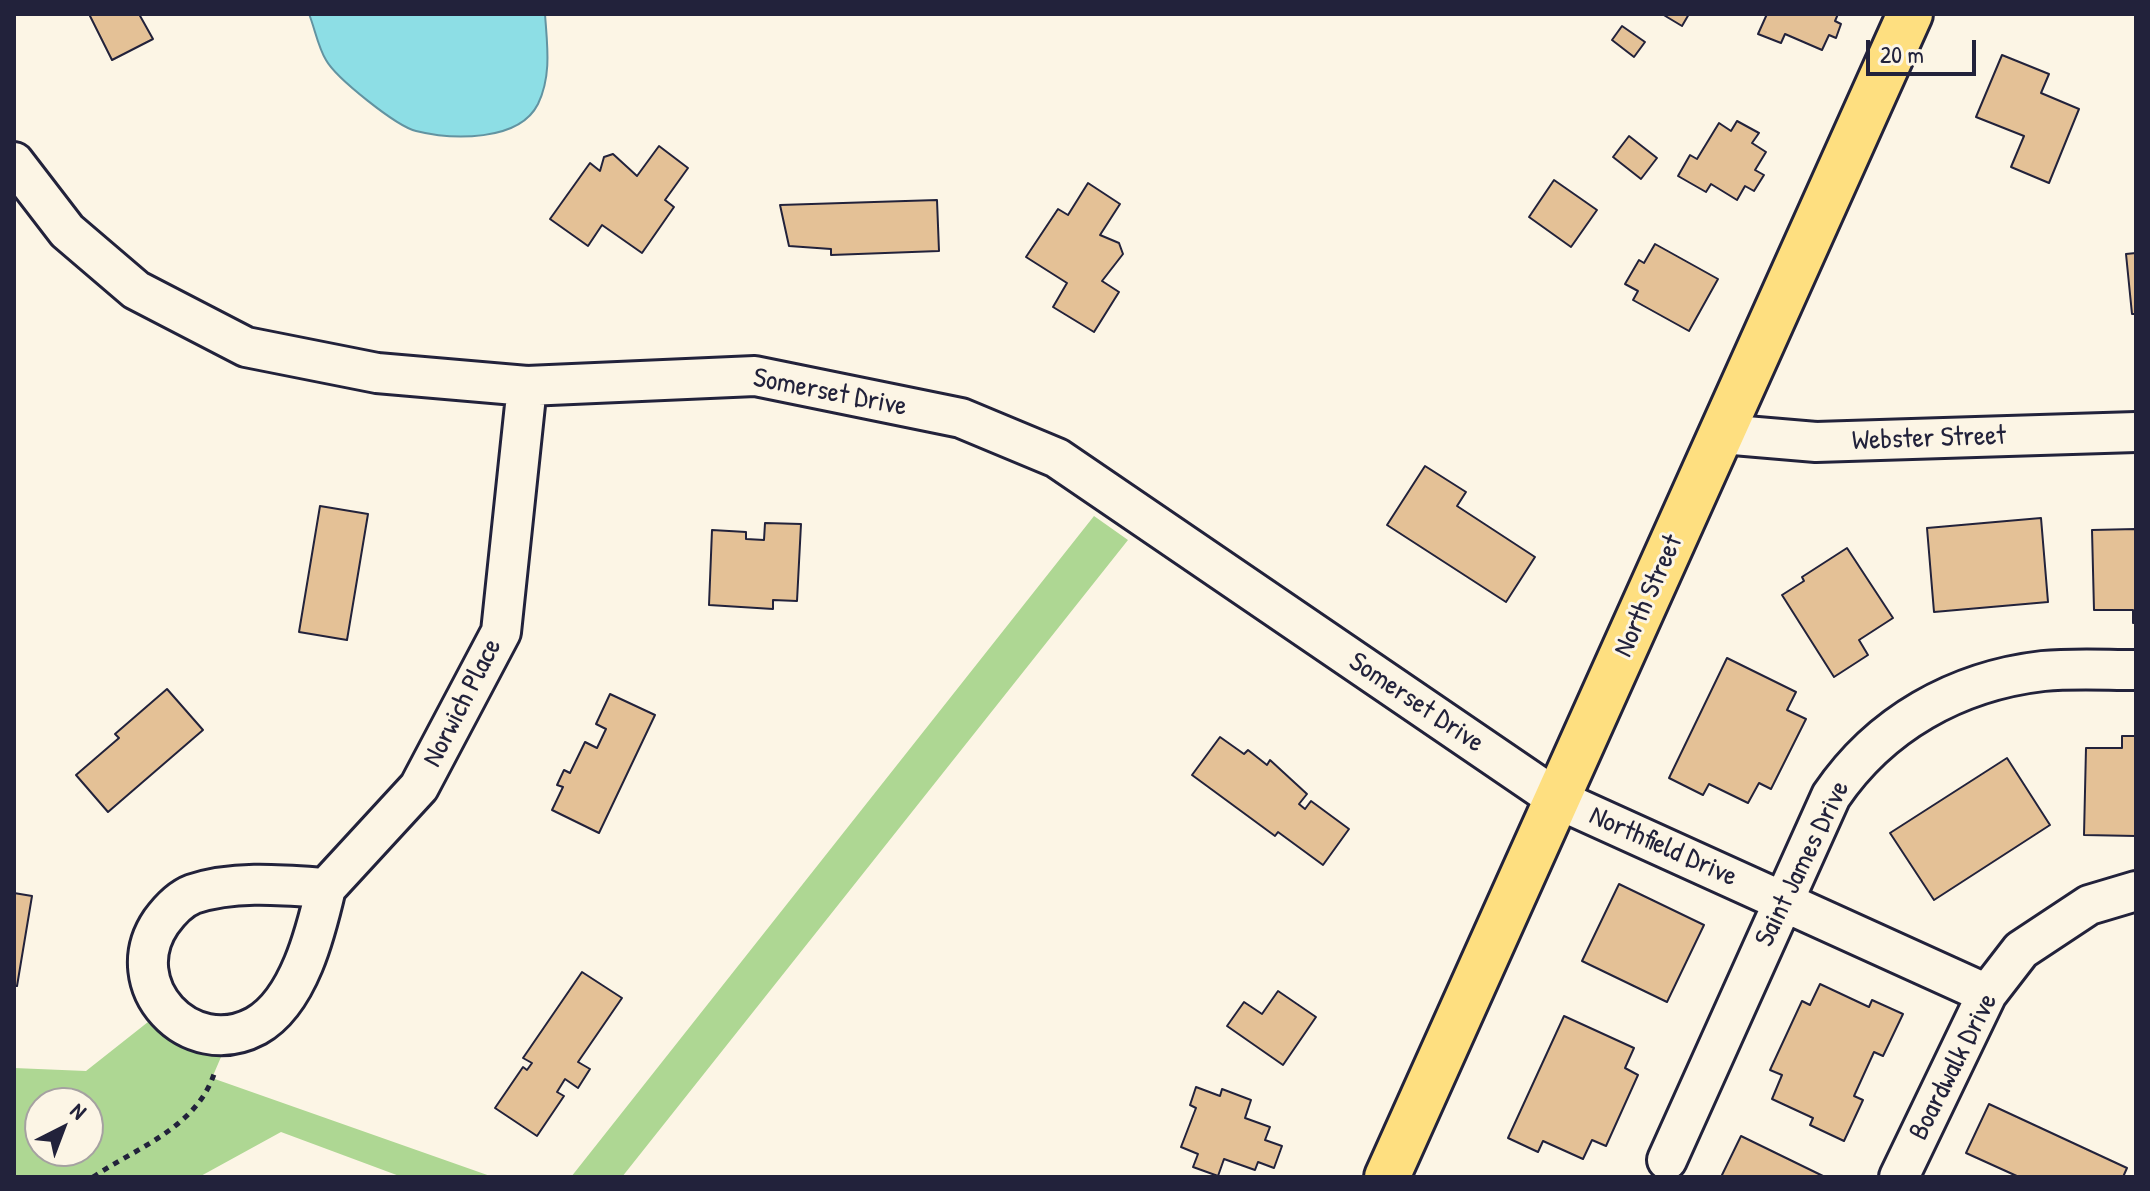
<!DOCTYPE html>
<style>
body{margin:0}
#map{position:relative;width:2150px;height:1191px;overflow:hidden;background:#fcf5e5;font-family:"Patrick Hand",sans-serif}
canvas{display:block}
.frame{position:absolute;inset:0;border:16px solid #22223b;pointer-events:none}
.north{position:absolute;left:24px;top:1087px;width:80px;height:80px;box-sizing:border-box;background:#fcf5e5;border:2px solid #a5a1a1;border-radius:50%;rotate:42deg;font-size:22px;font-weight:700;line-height:32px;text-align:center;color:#22223b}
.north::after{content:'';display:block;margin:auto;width:28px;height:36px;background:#22223b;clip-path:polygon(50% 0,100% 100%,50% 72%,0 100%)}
.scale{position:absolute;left:1866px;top:40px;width:110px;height:36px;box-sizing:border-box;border:4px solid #22223b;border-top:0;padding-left:10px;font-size:24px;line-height:28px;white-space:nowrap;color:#22223b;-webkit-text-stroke:6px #fcf5e5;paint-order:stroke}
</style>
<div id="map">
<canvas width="2150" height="1191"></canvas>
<div class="frame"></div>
<div class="north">N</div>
<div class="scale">20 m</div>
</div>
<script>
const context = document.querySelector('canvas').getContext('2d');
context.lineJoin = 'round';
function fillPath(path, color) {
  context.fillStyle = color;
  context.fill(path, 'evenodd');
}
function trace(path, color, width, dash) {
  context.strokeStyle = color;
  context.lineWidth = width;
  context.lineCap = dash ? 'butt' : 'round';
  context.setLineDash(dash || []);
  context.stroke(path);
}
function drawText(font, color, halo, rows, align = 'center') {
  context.font = font + ' "Patrick Hand",sans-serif';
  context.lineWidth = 6;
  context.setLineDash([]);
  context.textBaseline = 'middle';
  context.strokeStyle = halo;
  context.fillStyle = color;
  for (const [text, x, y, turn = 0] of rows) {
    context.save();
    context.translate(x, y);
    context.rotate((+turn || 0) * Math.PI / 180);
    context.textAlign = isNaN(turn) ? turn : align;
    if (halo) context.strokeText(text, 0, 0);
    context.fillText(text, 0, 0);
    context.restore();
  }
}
fillPath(new Path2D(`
 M1094,516L1128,540L622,1177H571Z
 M148,1022L182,1044L224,1050L212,1078L493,1177H402L281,1132L199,1177H14V1068L86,1071ZM40,1103H88V1151H40Z`), '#aed793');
const water = new Path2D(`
 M309,14H545C547,44 552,75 538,104C519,142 452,140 416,131C396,126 336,78 326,60C318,47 315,29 309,14Z`);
fillPath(water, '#8ddee5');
trace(water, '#6293a1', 2);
const building = new Path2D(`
 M89,14H139L153,39L112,60Z
 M1662,14H1689L1682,26Z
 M1767,14H1838L1835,21L1841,24L1836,38L1829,35L1822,50L1785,34L1781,43L1758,34Z
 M1622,26L1645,42L1634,57L1612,40Z
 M2002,55L2049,74L2041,93L2079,109L2049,183L2011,167L2024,136L1976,117Z
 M1737,121L1759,133L1752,143L1766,152L1755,170L1764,175L1754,191L1745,186L1737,200L1711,184L1706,192L1678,176L1690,155L1697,159L1719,123L1731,131Z
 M1629,136L1657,158L1641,179L1613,157Z
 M659,146L688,168L665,200L674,207L642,253L602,225L588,246L550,219L590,163L600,171L604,157L613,154L637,176Z
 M1554,180L1597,210L1571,247L1529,217Z
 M1088,183L1120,204L1100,235L1119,243L1123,254L1102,281L1119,292L1094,332L1053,307L1067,283L1026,257L1058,209L1068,215Z
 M937,200L939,251L831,255V249L789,246L780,205Z
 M1655,244L1718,279L1689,331L1633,300L1638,291L1625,284L1639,260L1644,263Z
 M2136,253V314H2132L2126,254Z
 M1425,466L1466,492L1457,506L1535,557L1506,602L1387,525Z
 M320,506L368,514L347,640L299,632Z
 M2041,518L2048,602L1934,612L1927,528Z
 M765,523L801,524L797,601L773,600V609L709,605L712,530L746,532V539L764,540Z
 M2136,529V623H2133V610H2094L2092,530Z
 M1847,548L1893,618L1859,640L1868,655L1834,677L1782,595L1804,581L1802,577Z
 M1727,658L1796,692L1787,710L1806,719L1771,789L1759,783L1748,803L1709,784L1703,795L1669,778Z
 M167,689L203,730L108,812L76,775L119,738L115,734Z
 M610,694L655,715L599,833L552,810L563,787L557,785L564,770L570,773L585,742L597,748L606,729L596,724Z
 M2122,736H2136V836L2084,835L2086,748H2122Z
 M1220,737L1244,754L1248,750L1267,765L1270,760L1307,794L1299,804L1305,809L1311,801L1349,829L1323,865L1278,832L1275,836L1192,775Z
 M2007,758L2050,825L1934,900L1890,833Z
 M1619,884L1704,925L1667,1002L1582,961Z
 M14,893L32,896L17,986H14Z
 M582,972L622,998L578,1062L590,1069L578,1088L565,1079L557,1092L564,1096L537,1136L495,1108L523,1067L527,1070L532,1063L523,1058Z
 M1820,984L1869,1007L1872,1000L1903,1014L1883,1056L1874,1052L1854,1096L1863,1100L1844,1141L1810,1125L1813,1118L1772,1099L1782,1075L1770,1070L1802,1001L1810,1005Z
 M1278,991L1316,1017L1283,1065L1227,1026L1244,1002L1262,1014Z
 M1564,1016L1634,1048L1625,1068L1638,1075L1606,1146L1592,1140L1583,1159L1543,1141L1538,1152L1508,1138Z
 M1196,1087L1220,1096L1222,1089L1251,1100L1245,1118L1270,1127L1265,1140L1282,1146L1274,1168L1258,1162L1255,1170L1224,1159L1218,1176L1193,1167L1198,1154L1181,1147L1196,1108L1190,1105Z
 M1989,1104L2127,1168L2123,1177H2019L1966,1153Z
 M1741,1136L1823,1176V1177H1721Z`);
fillPath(building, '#e4c196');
trace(building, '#22223b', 2);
const minor = new Path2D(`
 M14,162L67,231L136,290L246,347L377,373L527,386L755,376L961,418L1057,458L1557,799L1987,994
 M1722,434L1816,442L2136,432
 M326,888C316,931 299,1002 256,1026C189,1062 118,985 161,922C169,911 180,899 193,894C234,880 284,885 326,888L419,787L501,632L527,386
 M1667,1160L1831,796C1880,724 1956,681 2043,671C2073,668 2105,670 2136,670
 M1899,1177L1987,994L2021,950L2089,905L2136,891`);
const major = new Path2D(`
 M1387,1177L1910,14`);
trace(minor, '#22223b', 44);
trace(major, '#22223b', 50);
trace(new Path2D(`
 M93,1177C138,1147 198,1127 215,1071`), '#22223b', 5, [6, 6]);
trace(minor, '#fcf5e5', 38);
trace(major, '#fedf80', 44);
drawText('28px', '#22223b', '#fcf5e5', [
 ["Somerset Drive",830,393,11],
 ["Webster Street",1929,439,-2],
 ["North Street",1649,596,-66],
 ["Norwich Place",463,703,-63],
 ["Somerset Drive",1416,703,34],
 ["Northfield Drive",1663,847,24],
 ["Saint James Drive",1803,864,-64],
 ["Boardwalk Drive",1954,1067,-63]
]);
</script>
